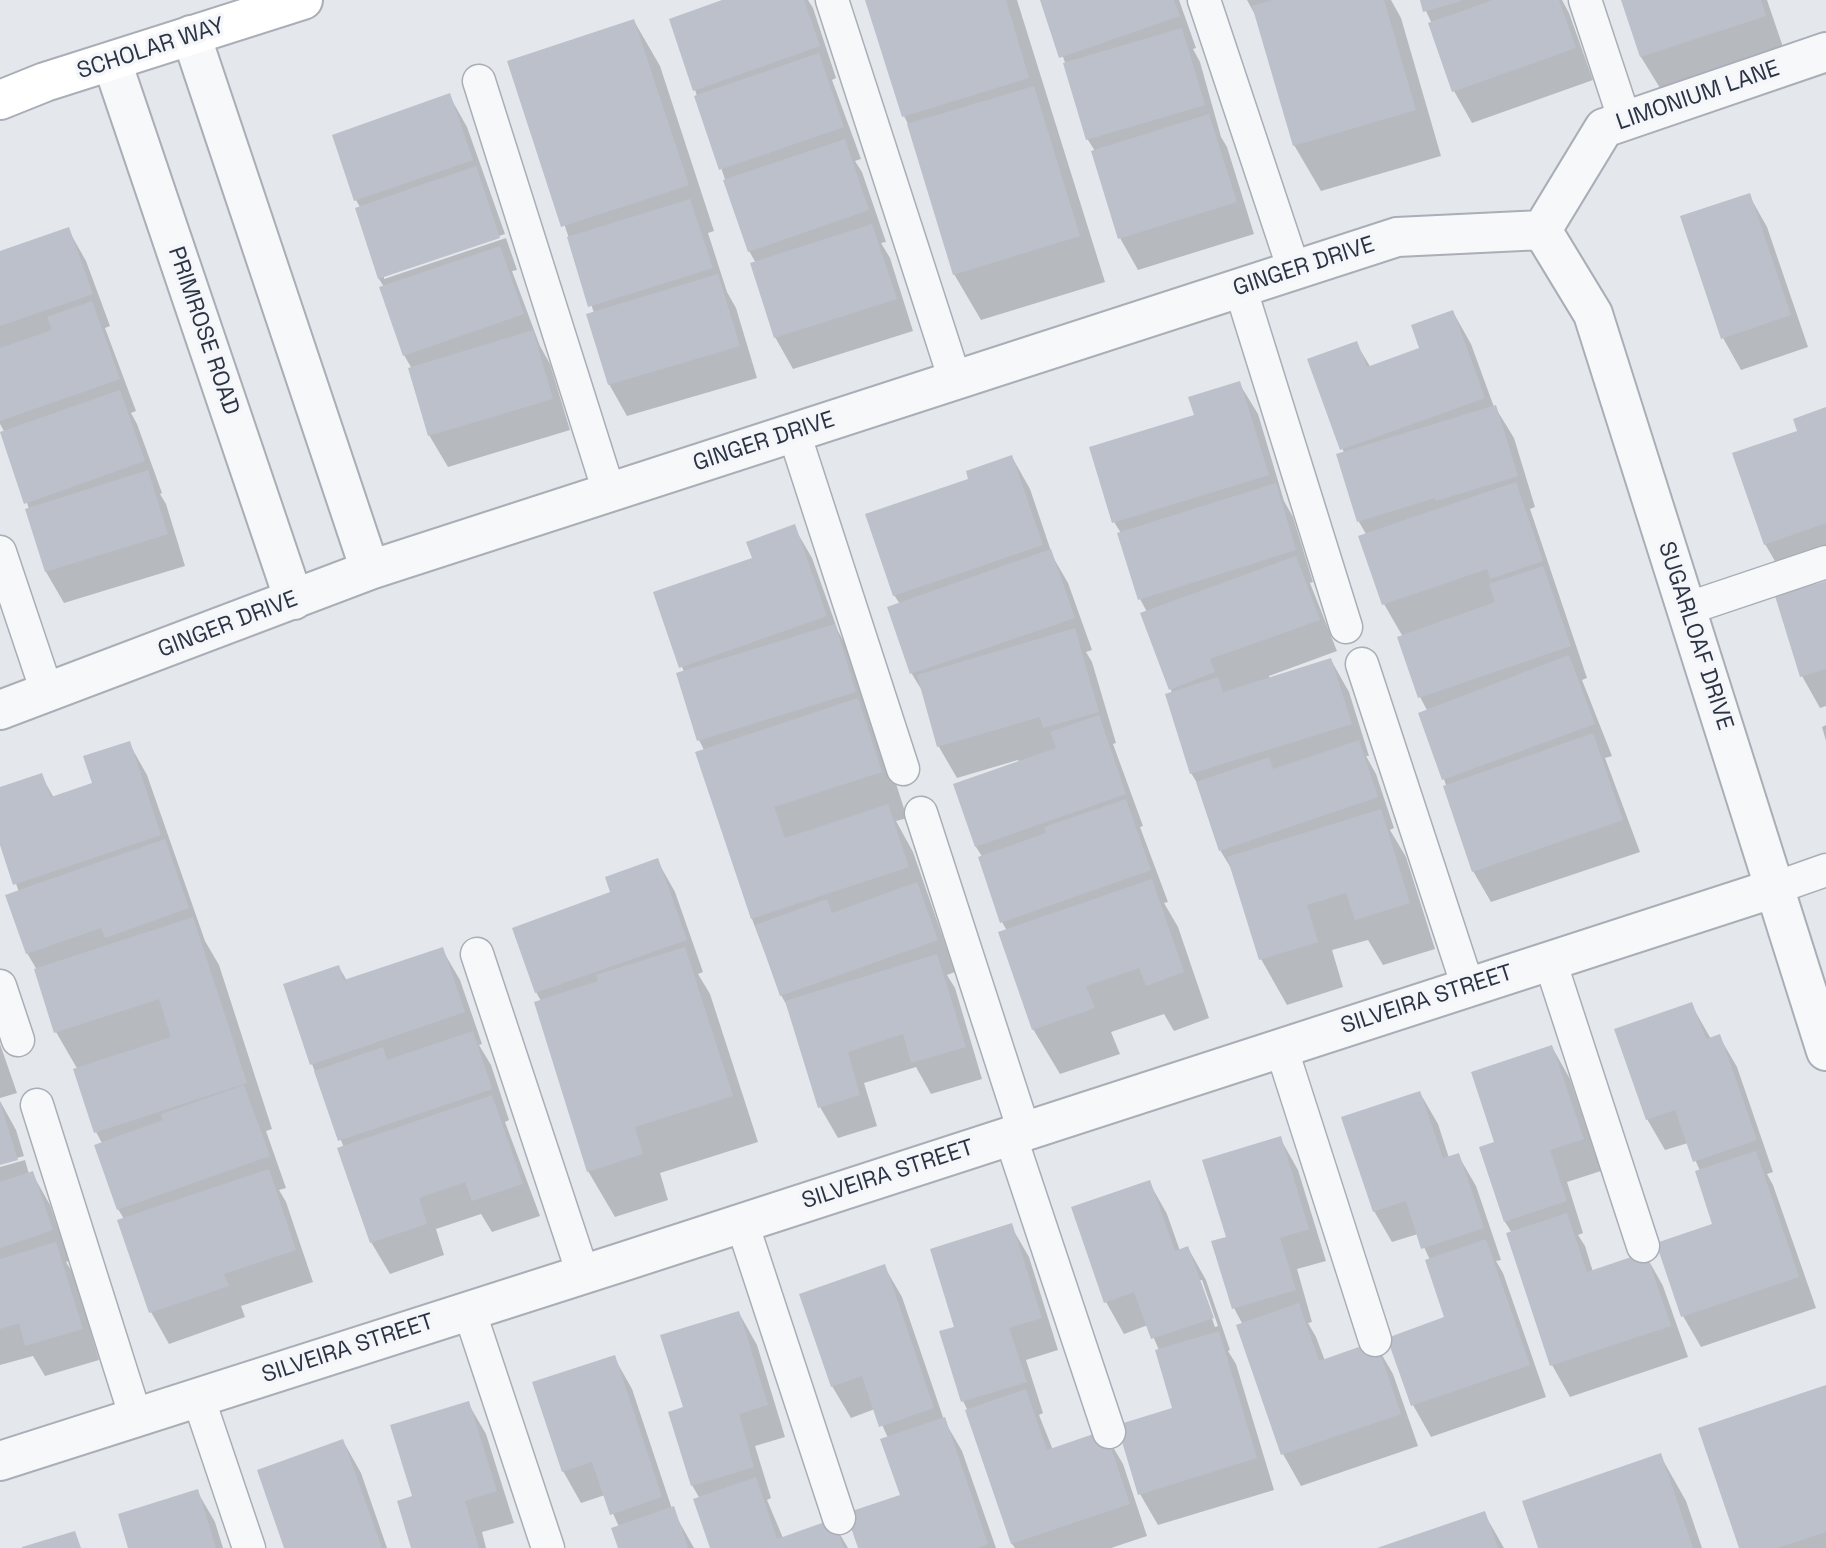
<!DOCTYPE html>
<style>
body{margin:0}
canvas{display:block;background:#e4e7ec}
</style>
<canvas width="1826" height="1548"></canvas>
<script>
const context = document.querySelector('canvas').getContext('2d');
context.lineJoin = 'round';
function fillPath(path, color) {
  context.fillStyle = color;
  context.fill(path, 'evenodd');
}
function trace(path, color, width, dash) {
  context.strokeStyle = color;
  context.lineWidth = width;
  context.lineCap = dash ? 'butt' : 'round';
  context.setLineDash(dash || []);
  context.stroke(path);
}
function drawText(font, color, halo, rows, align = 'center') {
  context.font = font + ' "Space Grotesk",sans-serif';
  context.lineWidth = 7;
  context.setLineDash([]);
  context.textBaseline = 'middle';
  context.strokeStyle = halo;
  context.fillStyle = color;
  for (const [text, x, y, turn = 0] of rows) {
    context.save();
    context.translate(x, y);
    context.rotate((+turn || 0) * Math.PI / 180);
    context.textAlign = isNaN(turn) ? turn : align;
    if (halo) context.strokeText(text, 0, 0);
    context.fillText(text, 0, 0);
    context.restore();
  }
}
fillPath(new Path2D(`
 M727,0H808L813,8L836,78L832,80L861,159L855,161L862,172L886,242L881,243L890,258L913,331L793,369L775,337L756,263L749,251L695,90Z
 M867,0H1017L1105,282L981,320L954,274L908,124L904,116Z
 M1042,0H1179L1196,48L1193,49L1200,62L1221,137L1227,147L1254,234L1138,270L1120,238L1095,151L1088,140L1066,65Z
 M1247,0H1391L1401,18L1441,156L1321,191L1294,145L1258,20Z
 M1421,0H1562L1569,13L1593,80L1472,123L1454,91L1430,24H1432Z
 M1623,0H1767L1783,47L1660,88L1641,57Z
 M634,21L660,66L714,231L708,233L727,292L736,308L757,378L627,416L609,384L594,313L510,62Z
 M449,95L467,127L505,234L384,276V279L506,238L517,270L512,271L540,346L550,364L570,430L448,467L429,435L412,369L404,355L384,287L379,279L357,209L360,207L356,200Z
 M1749,195L1767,227L1808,347L1741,370L1723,338Z
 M68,229L86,261L110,326L105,328L136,411L131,413L137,424L162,493L160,494L166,504L185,566L64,603L46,572L27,510L29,509L5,433L0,424V253Z
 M1453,312L1471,344L1494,407H1495L1514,438L1535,507L1530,509L1587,678L1582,680L1612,756L1605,758L1640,852L1491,902L1473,871L1444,779L1428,712L1420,697L1400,638L1403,637L1384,604L1366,534L1359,522L1338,455L1344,453L1309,360L1356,343L1371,368L1422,350Z
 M1239,383L1258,414L1284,501L1293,517L1313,582L1310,583L1337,651L1269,676L1270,679L1331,660L1349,692L1369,756H1366L1376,774L1394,828L1390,830L1406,857L1435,949L1383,965L1368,940L1332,950L1343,987L1287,1005L1261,959L1234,873L1220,850L1199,786L1191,773L1172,693L1147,612L1140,599L1121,533L1114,522L1196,416Z
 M1826,409V561L1783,575L1765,544L1799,432Z
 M1012,457L1030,489L1053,557L1068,583L1092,650L1086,652L1092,662L1116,743L1113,744L1143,826L1140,827L1168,902L1164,903L1178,927L1209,1018L1174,1031L1164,1014L1111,1032L1120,1054L1060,1074L1033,1029L1007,931L1002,922L983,858L976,847L955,785L1019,763L1018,760L957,778L939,747L924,694L912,674L890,608L900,604L894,595L971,480Z
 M794,527L812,558L838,631L852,657L873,724H871L884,746L907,818L896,821L913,852L955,972L947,975L955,988L982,1079L931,1094L916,1067L864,1083L877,1126L838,1138L820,1107L790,1011L781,995L752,919L704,750L699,740L684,672L655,594L754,559Z
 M1826,583V706L1820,708L1802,676Z
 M1826,725V741L1822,727Z
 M129,743L147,775L205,941L219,965L272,1129L266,1131L286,1188L279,1190L286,1202L313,1282L241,1306L245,1317L169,1344L151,1312L124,1219L118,1209L102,1143L96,1132L78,1070L56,1032L37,970L27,953L19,892L0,839V789L41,775L54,798L94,784Z
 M657,860L675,892L703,972L698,974L710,994L758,1142L660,1173L668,1200L615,1217L588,1171L541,1001L536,992Z
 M442,949L460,980L482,1044L479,1045L491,1065L509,1120L505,1122L540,1216L492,1232L481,1214L436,1229L444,1255L390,1274L371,1242L344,1148L312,1064L339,967L347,981Z
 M1691,1004L1711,1039L1719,1036L1737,1067L1773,1172L1767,1174L1773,1185L1816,1308L1701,1347L1683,1316L1714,1225L1700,1171L1688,1143L1665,1150L1647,1119Z
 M0,1044L17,1093L0,1098Z
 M1552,1047L1570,1079L1601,1171L1567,1182L1583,1233L1578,1235L1585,1246L1593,1272L1645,1254L1663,1286L1688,1357L1570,1397L1552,1365L1512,1233L1505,1222L1496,1143Z
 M1420,1093L1438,1124L1449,1158L1458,1155L1476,1186L1501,1260L1496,1261L1503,1273L1546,1397L1431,1437L1413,1405L1447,1319L1430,1260L1418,1234L1392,1242L1374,1211Z
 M0,1101L16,1130L24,1156L0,1163Z
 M1280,1138L1298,1170L1326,1261L1297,1269L1312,1322L1308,1323L1316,1337L1325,1361L1375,1343L1393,1374L1418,1446L1301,1486L1283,1454L1243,1325L1234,1308L1228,1238Z
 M25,1160L29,1174L32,1173L50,1205L69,1261L66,1262L74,1275L99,1360L45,1376L33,1356L0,1365V1167Z
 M1149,1182L1167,1214L1180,1251L1188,1248L1206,1280L1230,1350L1228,1351L1236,1364L1274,1490L1158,1525L1140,1494L1174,1409L1159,1350L1148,1325L1124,1334L1106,1302L1074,1209ZM1198,1280H1202L1218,1326L1215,1327Z
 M1011,1226L1029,1257L1058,1350L1026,1360L1043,1413L1039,1415L1053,1450L1104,1432L1123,1464L1147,1536L1111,1548H1015L1012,1544L968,1411L963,1401L956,1328Z
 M884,1266L902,1297L944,1420L962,1451L996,1548H860L902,1496L888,1438L875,1409L851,1418L832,1386Z
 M739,1313L757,1345L785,1437L755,1446L771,1498L767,1500L783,1538L832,1521L848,1548H712L700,1499L692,1485L685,1408Z
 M614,1357L632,1389L672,1509L694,1548H620L619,1527L605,1495L581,1503L563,1471Z
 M1826,1387V1548H1741Z
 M468,1403L486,1434L514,1523L482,1532L486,1548H413L414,1497Z
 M343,1441L361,1473L387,1548H286Z
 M1660,1455L1686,1501L1702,1548H1540Z
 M197,1491L215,1522L223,1548H130Z
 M1484,1513L1504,1548H1381Z`), '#0003');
fillPath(new Path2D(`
 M722,0H804L820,46L693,91L669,19Z
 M865,0H1006L1029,78L902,117Z
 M1040,0H1174L1180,16L1059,58Z
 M1273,0H1384L1416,110L1293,146L1252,6Z
 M1420,0H1460L1461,1L1423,12Z
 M1493,0H1559L1576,48L1452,92L1428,23Z
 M1621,0H1761L1766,16L1640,57Z
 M634,19L689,185L561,227L507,61Z
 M1182,28L1205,105L1086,140L1063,63Z
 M819,53L844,127L719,170L694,96Z
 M1034,86L1080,236L953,275L907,124Z
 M450,93L473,160L354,201L332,135Z
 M1209,114L1237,202L1118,239L1091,151Z
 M845,139L869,210L748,252L723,180Z
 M476,166L500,238L378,279L355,208Z
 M1750,193L1791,315L1721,339L1680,216Z
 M690,199L713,268L588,307L567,237Z
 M872,224L897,299L774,338L750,263Z
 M69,227L93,294L0,326V251Z
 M500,246L524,314L403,356L379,287Z
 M718,274L740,346L608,385L586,314Z
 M92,301L120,379L0,421V348L52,330L47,317Z
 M1453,310L1485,398L1340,450L1307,359L1357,341L1367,367L1419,348L1411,325Z
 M533,330L553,399L428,436L408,368Z
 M1240,381L1269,475L1112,523L1089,447L1194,415L1188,397Z
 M120,390L145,461L24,504L0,432Z
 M1496,405L1518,476L1436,501L1435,498L1357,522L1336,454Z
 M1826,407V523L1764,545L1732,453L1797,431L1793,419Z
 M1012,455L1043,545L893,596L865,514L968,479L966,471Z
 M148,470L168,534L45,572L25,509Z
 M1516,482L1543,561L1490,579L1487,569L1382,605L1358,536Z
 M1276,483L1296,550L1138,600L1117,533Z
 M795,524L827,616L679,668L653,592L752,558L746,542Z
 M1051,549L1075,618L910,674L887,607Z
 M1296,556L1320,620L1210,659L1215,672L1169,690L1140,613Z
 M1543,566L1571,646L1418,698L1397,637L1495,602L1489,584Z
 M1826,581V669L1800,677L1775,596Z
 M835,624L856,692L697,741L676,673Z
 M1075,628L1099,712L1043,728L1040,717L937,747L917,675Z
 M1569,655L1595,724L1442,780L1418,713Z
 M1331,658L1352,724L1190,774L1165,694L1218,677L1223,692Z
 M858,698L882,772L774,807L785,838L888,804L909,867L751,919L695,752Z
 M1099,715L1126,794L975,847L953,784L1056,748L1050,732Z
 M1593,733L1623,820L1472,872L1443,786Z
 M1359,740L1378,797L1219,851L1196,782L1269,757L1273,769Z
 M130,741L161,835L13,885L0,845V787L42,773L51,797L92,783L83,756Z
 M1126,799L1151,870L1000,923L978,857L1046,833L1044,827Z
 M1381,809L1410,903L1355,920L1346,893L1307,905L1318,942L1259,960L1227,857Z
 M165,839L189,908L105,938L101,928L26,954L5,895Z
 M658,858L687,940L535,993L512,928L610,892L605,877Z
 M1152,879L1184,972L1146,986L1139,968L1086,986L1095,1008L1032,1030L998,932Z
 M917,882L938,940L780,996L755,925L827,899L832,913Z
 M193,917L247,1083L94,1133L73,1069L171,1037L159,999L54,1033L34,969Z
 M443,947L465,1012L310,1065L283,984L339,965L344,980Z
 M685,947L733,1096L635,1127L643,1154L587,1172L534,1002L598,981L596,975Z
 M937,954L966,1047L911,1063L903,1034L848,1052L860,1095L818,1108L785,1001Z
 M1692,1002L1706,1039L1720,1034L1757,1140L1693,1162L1675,1110L1646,1120L1614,1029Z
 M473,1031L492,1089L338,1141L314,1071L383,1047L387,1060Z
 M1552,1045L1584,1139L1550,1150L1567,1201L1504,1222L1479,1147L1494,1142L1471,1072Z
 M244,1085L270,1156L117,1210L94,1145L163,1120L161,1114Z
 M1420,1091L1443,1158L1459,1153L1484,1228L1421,1249L1406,1201L1373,1212L1341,1117Z
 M492,1095L523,1184L472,1201L465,1182L419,1198L427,1224L370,1243L337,1148Z
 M0,1102L18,1160L0,1165Z
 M1281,1136L1309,1229L1280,1238L1296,1290L1232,1309L1211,1241L1226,1237L1202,1160Z
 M1756,1151L1799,1277L1681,1317L1656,1243L1712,1224L1695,1171Z
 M269,1169L296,1250L224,1274L229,1286L149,1313L117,1220Z
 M33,1171L53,1230L0,1248V1182Z
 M1150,1180L1175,1251L1188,1246L1214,1318L1151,1339L1134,1292L1104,1303L1071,1207Z
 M1567,1213L1587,1272L1646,1252L1671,1326L1550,1366L1506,1233Z
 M1012,1223L1042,1318L1009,1328L1027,1382L961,1402L939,1331L954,1327L930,1249Z
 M1486,1239L1530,1365L1411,1406L1387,1338L1444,1317L1425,1260Z
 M56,1242L83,1329L25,1346L19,1323L0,1329V1259Z
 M885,1264L934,1408L879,1427L862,1376L831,1387L799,1294Z
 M1299,1303L1319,1361L1376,1341L1401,1414L1281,1455L1236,1325Z
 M739,1311L768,1405L739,1414L754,1467L691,1486L668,1412L683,1407L660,1335Z
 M1219,1331L1257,1458L1138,1495L1117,1425L1172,1408L1155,1350Z
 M615,1355L662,1497L610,1515L592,1462L562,1472L532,1382Z
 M1826,1385V1532L1778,1548H1739L1698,1428Z
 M1026,1389L1047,1450L1105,1430L1130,1504L1011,1544L965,1410Z
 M469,1401L497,1491L465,1501L479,1548H411L397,1501L412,1496L390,1425Z
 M945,1417L988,1544L977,1548H858L846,1513L900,1495L880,1439Z
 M343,1439L382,1548H284L257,1470Z
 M1661,1453L1693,1548H1538L1522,1501Z
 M756,1477L777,1539L833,1519L844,1548H710L693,1499Z
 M198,1489L216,1548H128L118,1514Z
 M674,1506L688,1548H618L611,1528Z
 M1485,1511L1498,1548H1377Z
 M75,1531L81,1548H22V1547Z`), '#bbc0ca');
const lane = new Path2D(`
 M832,0L955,380
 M1204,0L1294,270
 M1585,0L1625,121
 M479,81L609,492
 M1240,287L1346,627
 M794,433L903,769
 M0,552L47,692
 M1686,609L1826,562
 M1362,664L1468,987
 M921,813L1024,1131
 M1775,888L1826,870
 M477,954L583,1274
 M1550,961L1643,1246
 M0,986L18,1040
 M1281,1047L1375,1340
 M37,1105L136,1418
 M1010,1135L1109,1432
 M742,1223L839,1518
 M469,1310L548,1548
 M198,1397L249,1548`);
const street = new Path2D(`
 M191,35L370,570
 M112,62L294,600
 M1542,230L1593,314L1826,1051
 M1542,230L1604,128L1826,52
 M0,710L370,570L1397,237L1542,230
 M0,1461L619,1263L1775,888`);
const secondary = new Path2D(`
 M0,100L45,82L303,0`);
trace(lane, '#a9aeb7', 35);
trace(street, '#a9aeb7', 42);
trace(secondary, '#a9aeb7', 42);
trace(lane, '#f7f8fa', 32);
trace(street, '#f7f8fa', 38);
trace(secondary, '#fff', 38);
drawText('23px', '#2b3445', '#f4f6f9', [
 ["SCHOLAR WAY",151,49,-18],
 ["LIMONIUM LANE",1698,96,-19],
 ["GINGER DRIVE",1304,267,-18],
 ["PRIMROSE ROAD",203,331,71],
 ["GINGER DRIVE",764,442,-18],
 ["GINGER DRIVE",228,625,-21],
 ["SUGARLOAF DRIVE",1695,636,72],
 ["SILVEIRA STREET",1427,1000,-18],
 ["SILVEIRA STREET",888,1175,-18],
 ["SILVEIRA STREET",348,1349,-18]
]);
</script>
